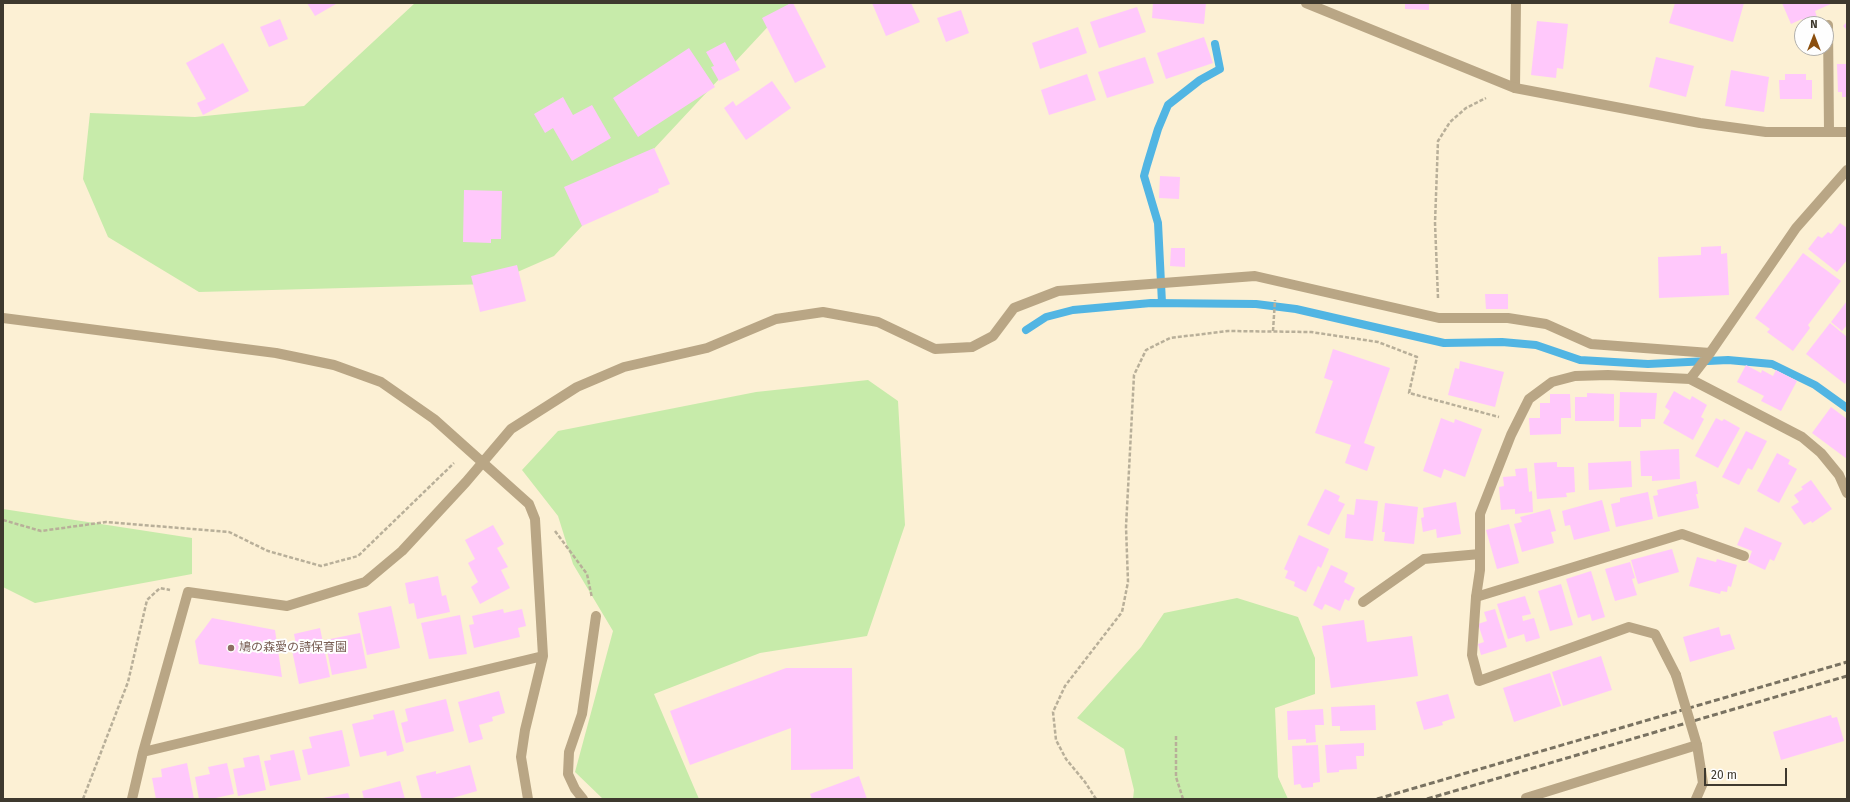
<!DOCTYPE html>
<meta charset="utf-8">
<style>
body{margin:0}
#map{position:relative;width:1850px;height:802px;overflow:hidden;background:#fcf0d4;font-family:"Fira Sans",sans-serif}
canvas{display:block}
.frame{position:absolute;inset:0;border:4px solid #3e392e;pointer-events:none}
.north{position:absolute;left:1794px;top:16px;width:40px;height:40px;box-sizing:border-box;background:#fefefe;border:1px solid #b1afab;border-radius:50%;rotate:0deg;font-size:11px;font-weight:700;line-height:16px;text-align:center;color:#3e392e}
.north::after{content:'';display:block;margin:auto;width:14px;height:18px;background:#8b4f0e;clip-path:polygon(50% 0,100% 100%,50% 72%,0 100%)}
.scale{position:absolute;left:1704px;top:768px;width:83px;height:18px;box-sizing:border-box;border:2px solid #3e392e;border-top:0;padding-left:5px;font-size:12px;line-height:14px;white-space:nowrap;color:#3e392e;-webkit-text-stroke:3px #fefefe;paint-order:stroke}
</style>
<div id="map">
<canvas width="1850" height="802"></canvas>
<div class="frame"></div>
<div class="north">N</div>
<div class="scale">20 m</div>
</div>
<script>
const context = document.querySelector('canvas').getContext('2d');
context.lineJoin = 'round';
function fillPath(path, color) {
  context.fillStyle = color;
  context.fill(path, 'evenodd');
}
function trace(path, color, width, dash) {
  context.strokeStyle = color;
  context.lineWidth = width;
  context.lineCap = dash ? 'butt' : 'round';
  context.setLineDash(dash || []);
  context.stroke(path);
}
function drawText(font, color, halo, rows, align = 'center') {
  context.font = font + ' "Fira Sans","Noto Sans JP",sans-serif';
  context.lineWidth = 4;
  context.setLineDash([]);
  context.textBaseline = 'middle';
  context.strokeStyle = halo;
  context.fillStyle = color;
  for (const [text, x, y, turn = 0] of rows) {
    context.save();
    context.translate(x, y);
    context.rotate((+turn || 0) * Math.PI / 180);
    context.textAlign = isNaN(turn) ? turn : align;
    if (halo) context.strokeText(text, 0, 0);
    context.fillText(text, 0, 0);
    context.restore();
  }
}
fillPath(new Path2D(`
 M415,3H790L554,256L490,284L199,292L108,237L83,179L90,113L195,117L304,106Z
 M868,380L898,401L905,525L867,636L760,653L654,694L699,799H603L575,772L613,631L573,564L558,516L522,470L558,431L756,392Z
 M3,509L192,538V574L35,603L3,587Z
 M1237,598L1298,617L1315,658V694L1275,708L1278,777L1288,799H1133L1134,790L1124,749L1077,718L1141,647L1164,613Z`), '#c7ebaa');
trace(new Path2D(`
 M1162,303L1158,223L1144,176L1147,165L1158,129L1168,105L1200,80L1220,69L1215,44
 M1026,330L1046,317L1073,310L1151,303L1256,304L1296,309L1444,343L1502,342L1536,345L1580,360L1648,364L1728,360L1772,364L1815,385L1847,408`), '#51b5e3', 8);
fillPath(new Path2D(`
 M307,3H335L336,4L315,16Z
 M791,3H793L826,67L795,83L762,18Z
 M872,3H911L920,22L886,36Z
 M1153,3H1206L1204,24L1152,18Z
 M1405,3H1429V10L1405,9Z
 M1675,3H1744L1733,42L1669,23Z
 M1782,3H1833L1815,11L1817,17L1804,23L1802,19L1791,24Z
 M1137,7L1146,32L1099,48L1090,22Z
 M961,10L969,33L946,42L937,18Z
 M280,19L288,39L269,47L260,27Z
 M1537,21L1568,24L1563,69L1557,68L1556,78L1531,75Z
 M1847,22V30L1843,26Z
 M1078,27L1087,53L1040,69L1032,43Z
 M1204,37L1213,63L1166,79L1157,53Z
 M725,42L740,70L719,81L711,67L714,66L706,52Z
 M223,43L249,91L203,115L197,103L206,99L186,63Z
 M689,48L715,87L638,137L613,98Z
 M1145,57L1154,83L1107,98L1098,72Z
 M1656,57L1694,66L1686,97L1649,87Z
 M1837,64H1847V97H1842V92H1838Z
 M1731,70L1769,77L1764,112L1725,106Z
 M1087,74L1096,100L1049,115L1041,90Z
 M1785,74H1806V80H1812V99H1780L1779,80H1785Z
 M772,81L791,108L746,140L724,108L733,101L736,106Z
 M563,97L573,115L592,105L611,138L572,161L553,128L545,133L534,114Z
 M654,148L670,184L658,189L659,192L582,226L564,187Z
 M1160,176L1180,177L1179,199L1159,198Z
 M464,190L502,191L501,239H491V243L463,242Z
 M1840,223L1847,228V260L1837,272L1808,249L1818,236L1822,238L1828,232L1831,234Z
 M1721,246V254L1727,253L1729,295L1659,298L1658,257L1701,255V247Z
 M1171,248H1185V267L1170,266Z
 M1803,253L1841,281L1808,325L1810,328L1793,351L1767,332L1770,329L1755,318Z
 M517,265L526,301L480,312L471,276Z
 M1485,294H1508V309H1486Z
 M1847,301V325L1842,331L1831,322Z
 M1830,323L1847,337V380L1845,384L1806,354Z
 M1333,349L1390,368L1364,443L1375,447L1367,471L1345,463L1351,445L1315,433L1333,381L1324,378Z
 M1460,361L1504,372L1495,407L1448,395L1455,368L1459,369Z
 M1746,365L1761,373L1762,370L1773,376L1776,370L1797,381L1781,411L1761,401L1764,396L1737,382Z
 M1674,391L1690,400L1692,396L1707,405L1701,417L1704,419L1693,440L1663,423L1670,411L1665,407Z
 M1620,392L1657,393L1655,419H1641V427H1619Z
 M1587,393L1614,394V421H1575V397H1587Z
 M1550,394H1570L1571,418H1561V434L1530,435L1529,418H1540V403H1550Z
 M1831,407L1847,419V459L1812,433Z
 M1441,418L1454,423L1455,419L1482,429L1465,477L1444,469L1441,478L1423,471Z
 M1716,418L1722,421L1724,419L1740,428L1718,468L1695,456Z
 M1746,431L1767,441L1752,470L1748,468L1739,485L1722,477Z
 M1679,449L1680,479L1652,481V476H1641L1640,451Z
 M1777,453L1790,460L1788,464L1797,469L1779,503L1757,491Z
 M1631,461L1632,487L1589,490L1588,463Z
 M1557,462V467H1574L1575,492L1566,493L1567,497L1537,499L1534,463Z
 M1527,468L1529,492L1532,491L1533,512L1515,514V509L1501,510L1499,487L1504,486L1503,477L1516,476L1515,469Z
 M1811,480L1832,509L1812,523L1811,521L1804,525L1791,507L1799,502L1794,495L1803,489L1801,487Z
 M1696,481L1698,494H1696L1699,508L1658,517L1653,496L1658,495L1657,490Z
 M1325,489L1340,496L1338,501L1345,504L1329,535L1307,525Z
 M1648,492L1653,519L1616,527L1611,504L1620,502V498Z
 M1356,499L1378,501L1373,541L1345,538L1347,514L1354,515Z
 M1602,500L1610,531L1574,540L1570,525L1565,526L1562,511Z
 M1456,502L1461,534L1437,538L1436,529L1423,532L1421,518L1424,517L1423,508Z
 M1385,503L1418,507L1414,544L1384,541L1385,532H1382Z
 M1550,509L1556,531L1551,532L1554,543L1522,552L1514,524L1522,522L1520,517Z
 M1509,524L1519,563L1497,569L1486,530Z
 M493,525L504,544L497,548L508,567L501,570L510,588L480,604L471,587L478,582L468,563L475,559L465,540Z
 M1745,527L1782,543L1774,561L1770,559L1765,570L1748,562L1752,551L1737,545Z
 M1299,535L1329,549L1321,568L1318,566L1306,592L1294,586L1295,582L1285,578L1288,571L1284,569Z
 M1672,549L1679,572L1638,584L1631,560Z
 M1697,557L1716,562L1717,559L1737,565L1731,587L1728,586L1727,592L1721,591L1720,594L1689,586Z
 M1630,562L1635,578L1632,579L1637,595L1615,601L1605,569Z
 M1331,565L1348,573L1344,582L1355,588L1349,601L1345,599L1340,611L1325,604L1322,610L1313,605Z
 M1591,571L1605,617L1592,621L1590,614L1578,618L1566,579Z
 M438,576L442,596L446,595L450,612L417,619L414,603L409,604L405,583Z
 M1561,584L1573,625L1550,631L1538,591Z
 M1525,596L1531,614L1522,616L1523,621L1534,618L1540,638L1526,642L1524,634L1508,639L1497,604Z
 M391,606L400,648L367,655L358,613Z
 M503,609L504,613L522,609L526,626L518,628L520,637L474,648L469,625L474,624L472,616Z
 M1495,609L1507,647L1481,655L1478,644L1484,642L1478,624L1487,621L1484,612Z
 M460,615L467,654L429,659L421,623Z
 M212,618L275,630L282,677L199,664L195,641Z
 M1364,620L1367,642L1412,636L1418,676L1331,688L1322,626Z
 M1719,627L1721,636L1730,634L1735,649L1690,662L1683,637Z
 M320,628L330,677L299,684L292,650L297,649L294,634Z
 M360,633L367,668L332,675L325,640Z
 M1601,656L1612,690L1563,706L1552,672Z
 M786,668H852L853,769L791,770V728L690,765L670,711Z
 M1550,673L1561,706L1514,722L1503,688Z
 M499,691L505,713L492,717L493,721L479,725L483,739L469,743L458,702Z
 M1448,694L1455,718L1442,722L1443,725L1424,730L1416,702Z
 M446,699L454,731L406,743L401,723L408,721L405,709Z
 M1375,705L1376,730L1340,731V726H1332L1331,707Z
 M1323,709L1324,725H1315L1316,742L1306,743V739L1288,740L1287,711Z
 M394,710L404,751L387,756L386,751L360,757L352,724L374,719L373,715Z
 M1831,715L1832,718L1837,717L1844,741L1781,760L1773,732Z
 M342,730L350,766L308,775L302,750L312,748L309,737Z
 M1364,743V756H1356L1357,769L1339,770V772L1327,773L1325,745Z
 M1318,745L1320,782L1313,783V787L1302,788L1300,784L1294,785L1292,746Z
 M294,750L301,780L270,786L264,761L271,760L270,755Z
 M259,755L266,790L238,796L233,769L245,767L243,758Z
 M187,763L194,799H156L152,778L162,777L161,769Z
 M227,763L234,794L211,799H199L195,777L210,774L208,767Z
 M470,765L477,791L449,799H422L416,776L436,771V774Z
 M859,776L867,799H812L810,794Z
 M400,781L405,799H364L362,791Z
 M348,793L350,799H323V798Z`), '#ffc8fb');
trace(new Path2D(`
 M1438,298L1435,223L1438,141L1450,122L1466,108L1486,98
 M1273,331L1275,300
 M3,520L41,531L106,522L229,532L268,551L321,566L358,556L454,463
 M555,531L587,574L592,598
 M1176,736V777L1183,799
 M83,799L128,682L147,600L160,588L170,590
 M1096,799L1085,782L1066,759L1056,740L1053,712L1065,686L1122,612L1128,582L1126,527L1134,375L1146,350L1170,338L1228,331L1311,332L1378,342L1417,357L1409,393L1499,417`), '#b8af99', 2.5, [4, 2]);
trace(new Path2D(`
 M1828,25L1829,132
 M1476,597L1682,534L1744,556
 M1363,602L1424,559L1480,554`), '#b9a685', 10);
trace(new Path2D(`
 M1515,88L1516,3
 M3,318L276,353L334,365L381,382L434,419L529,504L535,519L543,656L525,730L521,757L528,799
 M1690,379L1710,353L1796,228L1847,170
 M1676,675L1655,634L1629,627L1479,681L1472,655L1476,597L1480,570V514L1511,435L1529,399L1552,382L1575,376L1608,375L1690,379L1802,437L1821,453L1839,475L1847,493
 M143,752L543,656
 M132,799L143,752L188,592L287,606L365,582L402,551L466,482L511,429L577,387L624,367L707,348L776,319L823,312L878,322L935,349L972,347L993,336L1014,308L1058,291L1255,276L1439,318H1508L1546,324L1591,344L1710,353
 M583,799L575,789L568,774L569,752L582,714L596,616
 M1526,799V798L1697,745L1703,783L1696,799`), '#b9a685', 10);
trace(new Path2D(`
 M1306,3L1515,88L1700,123L1766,132H1847`), '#b9a685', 10);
trace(new Path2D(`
 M1377,799L1847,662
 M1427,799L1847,676`), '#797261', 3, [6, 3]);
trace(new Path2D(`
 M1676,675L1697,745`), '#b9a685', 10);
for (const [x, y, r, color] of [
 [231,648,4,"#8d6e63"]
]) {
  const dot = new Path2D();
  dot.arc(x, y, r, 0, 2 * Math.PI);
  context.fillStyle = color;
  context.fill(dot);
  trace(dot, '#fefefe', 1.5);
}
drawText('12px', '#785e54', '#fefefe', [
 ["鳩の森愛の詩保育園",239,648]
], 'left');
</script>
